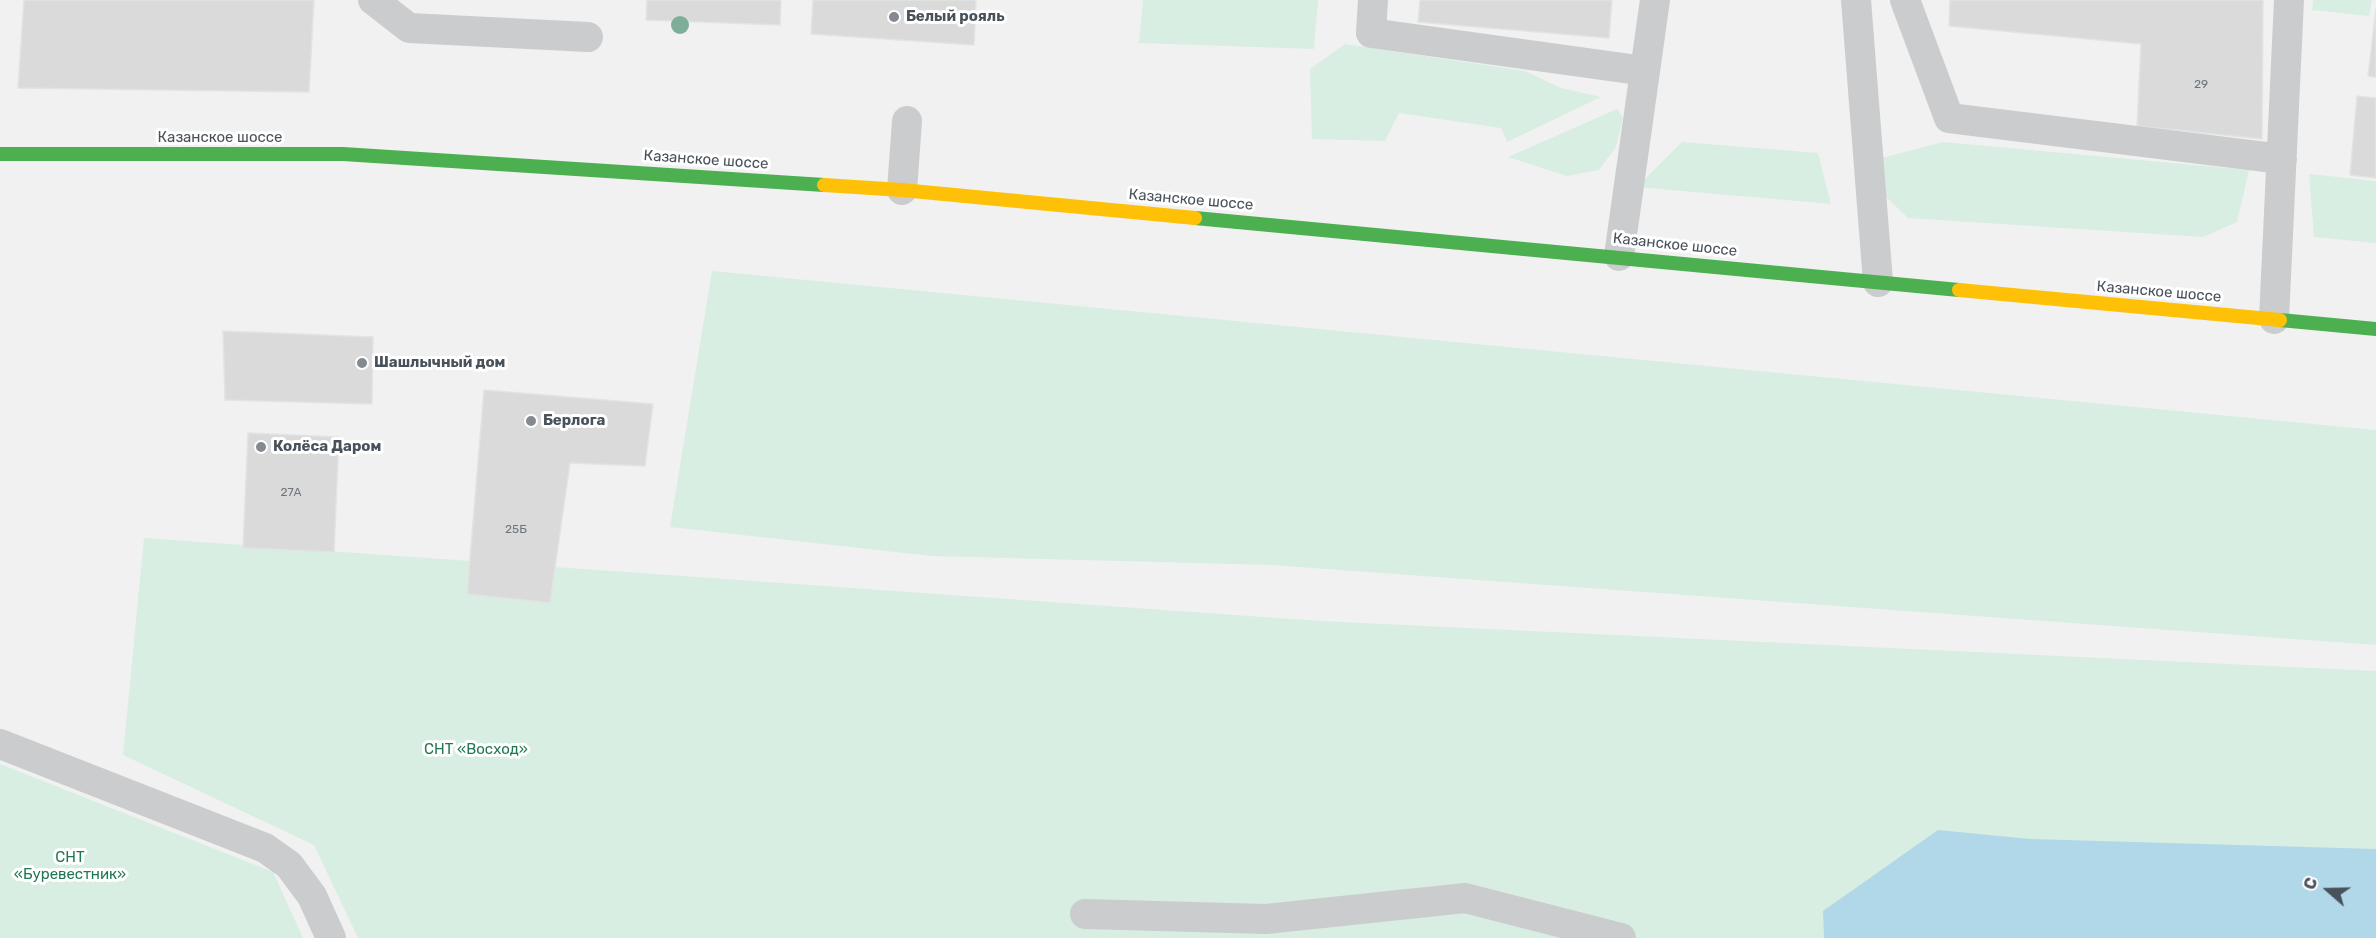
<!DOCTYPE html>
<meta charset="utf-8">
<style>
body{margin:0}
#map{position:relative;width:2376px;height:938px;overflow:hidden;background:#f1f1f1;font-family:Rubik,sans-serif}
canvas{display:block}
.north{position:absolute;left:2298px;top:860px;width:60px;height:60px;-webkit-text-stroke:4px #fff;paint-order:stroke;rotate:290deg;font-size:16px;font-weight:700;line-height:24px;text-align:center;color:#49525b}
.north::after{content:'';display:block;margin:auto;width:21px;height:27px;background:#49525b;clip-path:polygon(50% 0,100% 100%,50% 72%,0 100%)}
</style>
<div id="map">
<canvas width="2376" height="938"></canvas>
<div class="north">С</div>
</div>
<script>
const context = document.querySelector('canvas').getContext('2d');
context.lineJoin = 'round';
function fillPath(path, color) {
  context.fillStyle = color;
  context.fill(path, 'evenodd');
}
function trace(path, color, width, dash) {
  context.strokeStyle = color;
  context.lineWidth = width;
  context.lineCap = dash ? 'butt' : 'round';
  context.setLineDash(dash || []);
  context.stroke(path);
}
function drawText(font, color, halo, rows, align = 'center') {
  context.font = font + ' Rubik,sans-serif';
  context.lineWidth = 6;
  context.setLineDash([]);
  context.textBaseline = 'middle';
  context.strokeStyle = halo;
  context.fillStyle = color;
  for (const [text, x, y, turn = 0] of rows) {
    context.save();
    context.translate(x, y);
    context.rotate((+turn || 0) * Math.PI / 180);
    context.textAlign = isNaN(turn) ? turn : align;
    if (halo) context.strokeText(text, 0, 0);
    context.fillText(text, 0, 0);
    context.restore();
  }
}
fillPath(new Path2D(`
 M1143,0H1318L1314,49L1139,43Z
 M2313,0H2372L2369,16L2312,10Z
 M1345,44L1525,71L1561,88L1601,97L1507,142L1501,128L1399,113L1385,141L1312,139L1310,69Z
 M1617,109L1623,118L1616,147L1599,170L1567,176L1508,157Z
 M1682,142L1818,153L1831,204L1637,187Z
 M1943,142L2249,170L2237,222L2203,237L1908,218L1883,194L1874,160Z
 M2309,174L2376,181V243L2314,237Z
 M712,271L2376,430V645L1271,565L931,556L670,527Z
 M144,538L1320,621L2376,671V938H358L314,845L123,755Z
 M0,764L273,872L303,938H0Z`), '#d8eee2');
fillPath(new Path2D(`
 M1938,830L2030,839L2376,849V938H1824L1823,911Z`), '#b0d8e8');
const building = new Path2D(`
 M24,0H314L309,92L18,88Z
 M647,0H781L780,25L646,20Z
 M813,0H976L974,45L811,34Z
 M1420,0H1612L1609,38L1418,22Z
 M1950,0H2263L2262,139L2137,126L2141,44L1949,26Z
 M2376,9V77L2368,76Z
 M2357,96L2376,98V178L2350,175Z
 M223,331L373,337L372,404L225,400Z
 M484,390L653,404L645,466L570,463L550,603L467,594Z
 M248,433L339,437L334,552L243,548Z`);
fillPath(building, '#dadadb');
trace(building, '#e2e3e3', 1.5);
trace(new Path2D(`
 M373,0L409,28L588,37
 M1373,0L1371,33L1645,71
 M1856,0L1878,282
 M1905,0L1949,118L2282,159
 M902,190L907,121
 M1619,256L1655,0
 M2274,319L2289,0
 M0,744L265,848L289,865L312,896L331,938
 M1085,914L1266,919L1465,898L1621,938`), '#cbccce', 30);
trace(new Path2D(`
 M0,154H343L824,185
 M1195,218L1959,290
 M2280,320L2376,329`), '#4caf50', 14);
trace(new Path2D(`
 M824,185L902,190L1195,218
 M1959,290L2280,320`), '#ffc107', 14);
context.fillStyle = '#7eae99';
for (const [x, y] of [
 [680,25]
]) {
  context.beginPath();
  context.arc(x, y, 9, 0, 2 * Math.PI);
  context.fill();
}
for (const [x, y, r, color] of [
 [894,17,6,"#848a90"],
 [362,363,6,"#848a90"],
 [531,421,6,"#848a90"],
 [261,447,6,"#848a90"]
]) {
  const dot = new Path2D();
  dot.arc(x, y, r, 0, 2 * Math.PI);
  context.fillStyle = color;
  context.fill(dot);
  trace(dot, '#fff', 2);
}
drawText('12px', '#6e757c', null, [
 ["29",2201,85],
 ["27А",291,493],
 ["25Б",516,530]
]);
drawText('bold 15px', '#49525b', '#fff', [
 ["Белый рояль",906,17],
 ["Шашлычный дом",374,363],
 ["Берлога",543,421],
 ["Колёса Даром",273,447]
], 'left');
drawText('15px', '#49525b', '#fff', [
 ["Казанское шоссе",220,138],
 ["Казанское шоссе",706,160,4],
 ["Казанское шоссе",1191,200,5],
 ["Казанское шоссе",1675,245,6],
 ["Казанское шоссе",2159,292,5]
]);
drawText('15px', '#207751', '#fff', [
 ["СНТ «Восход»",476,750],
 ["СНТ",70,858],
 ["«Буревестник»",70,875]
]);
</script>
